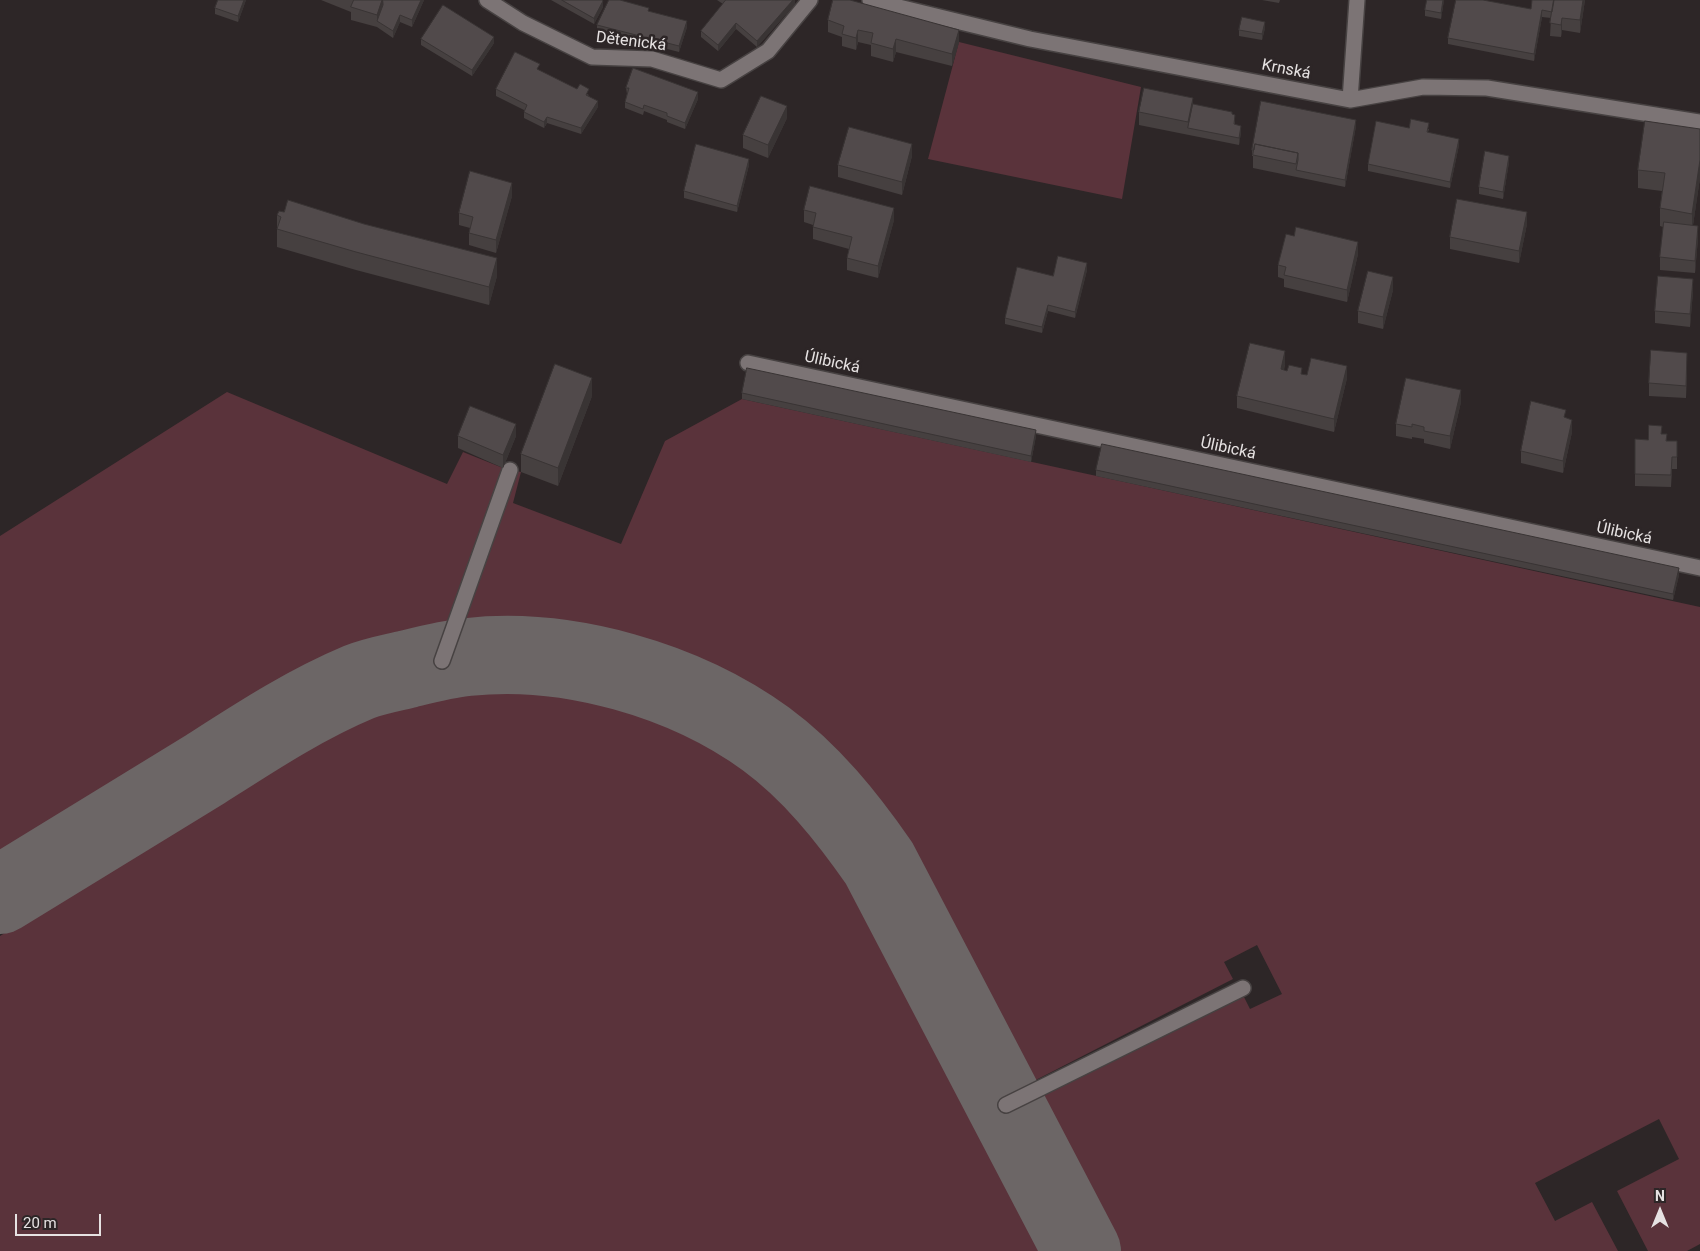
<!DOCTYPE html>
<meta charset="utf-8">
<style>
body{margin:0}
#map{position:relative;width:1700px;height:1251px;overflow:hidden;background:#2d2627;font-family:Roboto,sans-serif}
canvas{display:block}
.north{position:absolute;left:1635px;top:1186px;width:50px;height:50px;-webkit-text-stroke:4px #2d2627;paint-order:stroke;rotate:0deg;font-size:14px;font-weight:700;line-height:20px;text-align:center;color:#e6e2e2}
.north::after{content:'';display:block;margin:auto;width:18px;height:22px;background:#e6e2e2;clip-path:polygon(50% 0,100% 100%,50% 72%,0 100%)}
.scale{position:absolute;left:15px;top:1214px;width:86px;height:22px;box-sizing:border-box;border:2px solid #e6e2e2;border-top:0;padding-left:6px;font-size:15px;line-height:18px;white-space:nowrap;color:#e6e2e2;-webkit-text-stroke:4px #2d2627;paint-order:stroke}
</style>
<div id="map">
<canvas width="1700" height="1251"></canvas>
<div class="north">N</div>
<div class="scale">20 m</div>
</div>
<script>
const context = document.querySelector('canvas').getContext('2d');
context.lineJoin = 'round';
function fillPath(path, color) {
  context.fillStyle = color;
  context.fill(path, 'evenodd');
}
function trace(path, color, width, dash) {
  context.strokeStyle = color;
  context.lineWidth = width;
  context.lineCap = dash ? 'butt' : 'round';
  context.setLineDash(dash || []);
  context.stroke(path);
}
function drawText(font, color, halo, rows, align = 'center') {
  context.font = font + ' Roboto,sans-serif';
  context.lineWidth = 5;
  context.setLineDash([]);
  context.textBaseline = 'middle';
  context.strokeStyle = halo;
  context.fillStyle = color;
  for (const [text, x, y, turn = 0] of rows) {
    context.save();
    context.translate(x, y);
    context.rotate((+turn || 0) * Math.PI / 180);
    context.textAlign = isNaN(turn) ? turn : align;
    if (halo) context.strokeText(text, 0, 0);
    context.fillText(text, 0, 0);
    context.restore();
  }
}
fillPath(new Path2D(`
 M959,42L1141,87L1122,199L928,159Z
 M227,392L447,484L463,452L503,468L452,617L444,630L376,647L326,665L263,697L0,859V536Z
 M742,399L1700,607V1244L1687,1251H1648L1617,1191L1679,1159L1659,1119L1535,1183L1555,1221L1592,1202L1618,1251H1116L1036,1100L1240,989L1250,1009L1282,994L1257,945L1224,962L1233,979L1028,1084L904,851L877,810L851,778L813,742L781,716L738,686L686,662L632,644L576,631L507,625L463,629L465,611L516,471L521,472L513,503L621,544L665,441Z
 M469,692H521L573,695L633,711L693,736L749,771L805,818L848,870L1046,1251H0V936L342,727L383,711Z`), '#5a333b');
trace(new Path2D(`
 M0,895C68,853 136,811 204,770C254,738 304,705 359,682C374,676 391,673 408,669C428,664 447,659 468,657C567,646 685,680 766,739C811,772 847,817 879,863L1082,1251`), '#6c6666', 78);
const minor = new Path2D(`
 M487,0L523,23L592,57L652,59L721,80L768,51L810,0
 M870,0L1030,39L1350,100L1423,87L1487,88L1700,122
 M1350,100L1357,0
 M748,363L1700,568
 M442,661L510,470
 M1006,1105L1243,988`);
trace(minor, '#474242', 18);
trace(minor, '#7c7475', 15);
fillPath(new Path2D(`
 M246,0L238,22L215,14V8Z
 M321,0H424L412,27L400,22L393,38L377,27L351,20V12Z
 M551,0H602L603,7L594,24Z
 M717,0H795V4L757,47L736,29L718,51L701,37V31L723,4Z
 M1262,0H1280L1279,3Z
 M1427,0H1444L1441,19L1425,16V10Z
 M1585,0L1580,33L1562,30L1561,37L1550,36L1551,18L1542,17L1534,61L1448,44V38L1531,9Z
 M649,11L687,27L679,52L597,31V25Z
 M828,20L959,42L952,66L896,52L893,62L871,56V45L858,42L856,50L842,46V37L828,32Z
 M1265,28L1262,40L1239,36V30Z
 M421,39L494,43L472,76L421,45Z
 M540,71L589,95L588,96L598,107L581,134L547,123L544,128L524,118V110L496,96V89Z
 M626,88L698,99L685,129L667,122V120L644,111L643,115L625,108V102L627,94Z
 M1193,104L1232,115L1235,122V124L1241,132L1239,145L1139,125V112Z
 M787,118L768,158L743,148V135Z
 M1356,126L1345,187L1253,168V156H1252V150Z
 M1409,128L1429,129L1428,132L1459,145L1450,188L1368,171V164Z
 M1700,129V178L1693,225L1698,238L1695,273L1660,270V257L1663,227L1660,226V208L1662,191L1638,188V170Z
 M912,156L902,195L838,177V165Z
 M1509,162L1503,199L1479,194V187Z
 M749,165L737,212L684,198V191Z
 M512,196L496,253L469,245V233L470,228L459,225V213Z
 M804,210L894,220L878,278L847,270V258L849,249L813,239V225L804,222Z
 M284,212L364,224L497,276L489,305L356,270L277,247V215Z
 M1527,224L1519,263L1450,249V237Z
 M1358,254L1347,302L1284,287V279L1278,277V265Z
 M1087,270L1075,318L1048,311L1042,333L1005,324V318L1053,276Z
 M1393,290L1383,329L1358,323V311Z
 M1693,291L1690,327L1655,323V311Z
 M1285,364L1284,370L1302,374L1307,375L1347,378L1334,432L1237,408V396Z
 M1687,366L1686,398L1649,396V383Z
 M742,393L1036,436L1031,462L742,399Z
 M592,396L558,486L521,472V454Z
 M1461,402L1450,449L1424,443V439L1412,437V439L1396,436V424Z
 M1566,418L1572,432L1563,473L1521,463V451Z
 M1662,434L1677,454V469H1672L1671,487L1635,486V439L1648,440Z
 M458,436H516L503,468L458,448Z
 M1096,470L1679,575L1673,600L1096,476Z`), '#464040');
fillPath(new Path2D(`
 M244,0H246L238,22V16Z
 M380,0H383V12L377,21V15Z
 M421,0H424L412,27V20Z
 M793,0H795V4L757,47V41Z
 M1443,0H1444L1441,19V13Z
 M1583,0H1585L1580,33V20Z
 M603,1V7L594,24V18Z
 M1542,10V17L1534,61V54Z
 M400,15V22L393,38V31Z
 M1562,18V30L1561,37V25Z
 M687,21V27L679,52V46Z
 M1265,22V28L1262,40V34Z
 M736,23V29L718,51V45Z
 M858,30V42L856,50V38Z
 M959,30V42L952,66V54Z
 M494,37V43L472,76V70Z
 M896,39V52L893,62V49Z
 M698,92V99L685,129V123Z
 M1193,98V110L1188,128V122Z
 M598,101V107L581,134V128Z
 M787,106V118L768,158V145Z
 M547,117V123L544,128V122Z
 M1356,120V126L1345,187V180Z
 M1241,126V132L1239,145V138Z
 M1459,139V145L1450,188V182Z
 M912,144V156L902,195V182Z
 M1509,156V162L1503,199V192Z
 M749,159V165L737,212V206Z
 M1700,160V178L1692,232V214Z
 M512,183V196L496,253V240Z
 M894,208V220L878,278V266Z
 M1527,212V224L1519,263V251Z
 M1698,226V238L1695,273V261Z
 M1358,242V254L1347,302V290Z
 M497,258V276L489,305V287Z
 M1087,263V270L1075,318V312Z
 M1393,277V290L1383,329V317Z
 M1693,279V291L1690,327V314Z
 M1048,305V311L1042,333V327Z
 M1285,351V364L1281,382V369Z
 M1687,353V366L1686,398V386Z
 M1347,366V378L1334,432V419Z
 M592,378V396L558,486V468Z
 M1461,390V402L1450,449V436Z
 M1572,420V432L1563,473V461Z
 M516,424V436L503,468V455Z
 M1036,430V436L1031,462V456Z
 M1679,568V575L1673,600V594Z`), '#393434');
const building = new Path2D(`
 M218,0H244L238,16L215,8Z
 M354,0H382L377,15L351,7Z
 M383,0H421L412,20L400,15L393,31L377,21L383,5Z
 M562,0H602L603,1L594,18Z
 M609,0H620L649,8L648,11L687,21L679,46L597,25Z
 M726,0H793L757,41L736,23L718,45L701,31Z
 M833,0H850L959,30L952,54L896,39L893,49L871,43L873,33L858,30L856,38L842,34L844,26L828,20Z
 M1427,0H1443L1441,13L1425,10Z
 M1456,0H1483L1531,9L1532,0H1554L1552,12L1542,10L1534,54L1448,38Z
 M1554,0H1583L1580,20L1562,18L1561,25L1550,23Z
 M443,5L494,37L472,70L421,39Z
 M1242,17L1265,22L1262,34L1239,30Z
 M515,52L540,64L537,69L577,89L580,84L589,89L586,95L598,101L581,128L547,117L544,122L524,112L527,105L496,89Z
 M633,68L698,92L685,123L667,116V113L644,105L643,109L625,102L629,88H626Z
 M1144,88L1193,98L1188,122L1139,112Z
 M761,96L787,106L768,145L743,135Z
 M1261,101L1356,120L1345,180L1296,170L1298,160V153L1255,144L1254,150H1252Z
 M1193,104L1232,112V114L1235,115L1234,124L1241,126L1239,138L1188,128Z
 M1411,119L1429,123L1427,132L1459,139L1450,182L1368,164L1376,121L1409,128Z
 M1645,121L1700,129V160L1692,214L1660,208L1665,173L1638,170Z
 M849,127L912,144L902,182L838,165Z
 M696,144L749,159L737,206L684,191Z
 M1255,144L1298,153L1296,164L1253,155Z
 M1485,151L1509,156L1503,192L1479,187Z
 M470,171L512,183L496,240L469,233L473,217L459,213Z
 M810,186L894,208L878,266L847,258L852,237L813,227L816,213L804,210Z
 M1457,199L1527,212L1519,251L1450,237Z
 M288,200L364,224L497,258L489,287L356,252L277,229L281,217L277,215L279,211L284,212Z
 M1664,222L1698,226L1695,261L1660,257Z
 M1296,227L1358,242L1347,290L1284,275L1286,267L1278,265L1286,234L1294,236Z
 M1058,256L1087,263L1075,312L1048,305L1042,327L1005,318L1017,267L1053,276Z
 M1368,271L1393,277L1383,317L1358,311Z
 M1658,276L1693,279L1690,314L1655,311Z
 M1250,343L1285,351L1281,369L1287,371L1289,365L1302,368L1301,374L1307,375L1311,358L1347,366L1334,419L1237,396Z
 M1651,350L1687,353L1686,386L1649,383Z
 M555,364L592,378L558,468L521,454Z
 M747,368L1036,430L1031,456L742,393Z
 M1406,378L1461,390L1450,436L1424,431V427L1412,424V427L1396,424Z
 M1531,401L1566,410L1564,417L1572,420L1563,461L1521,451Z
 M470,406L516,424L503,455L458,436Z
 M1649,425L1662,426L1661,434H1667L1666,441H1677V457H1672L1671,475L1635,474V439L1648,440Z
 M1102,444L1679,568L1673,594L1096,470Z`);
fillPath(building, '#514a4b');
trace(building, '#393434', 1);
drawText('16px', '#e6e2e2', '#2d2627', [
 ["Dětenická",631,42,7],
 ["Krnská",1286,70,11],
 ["Úlibická",832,363,12],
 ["Úlibická",1228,449,12],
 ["Úlibická",1624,534,12]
]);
</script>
